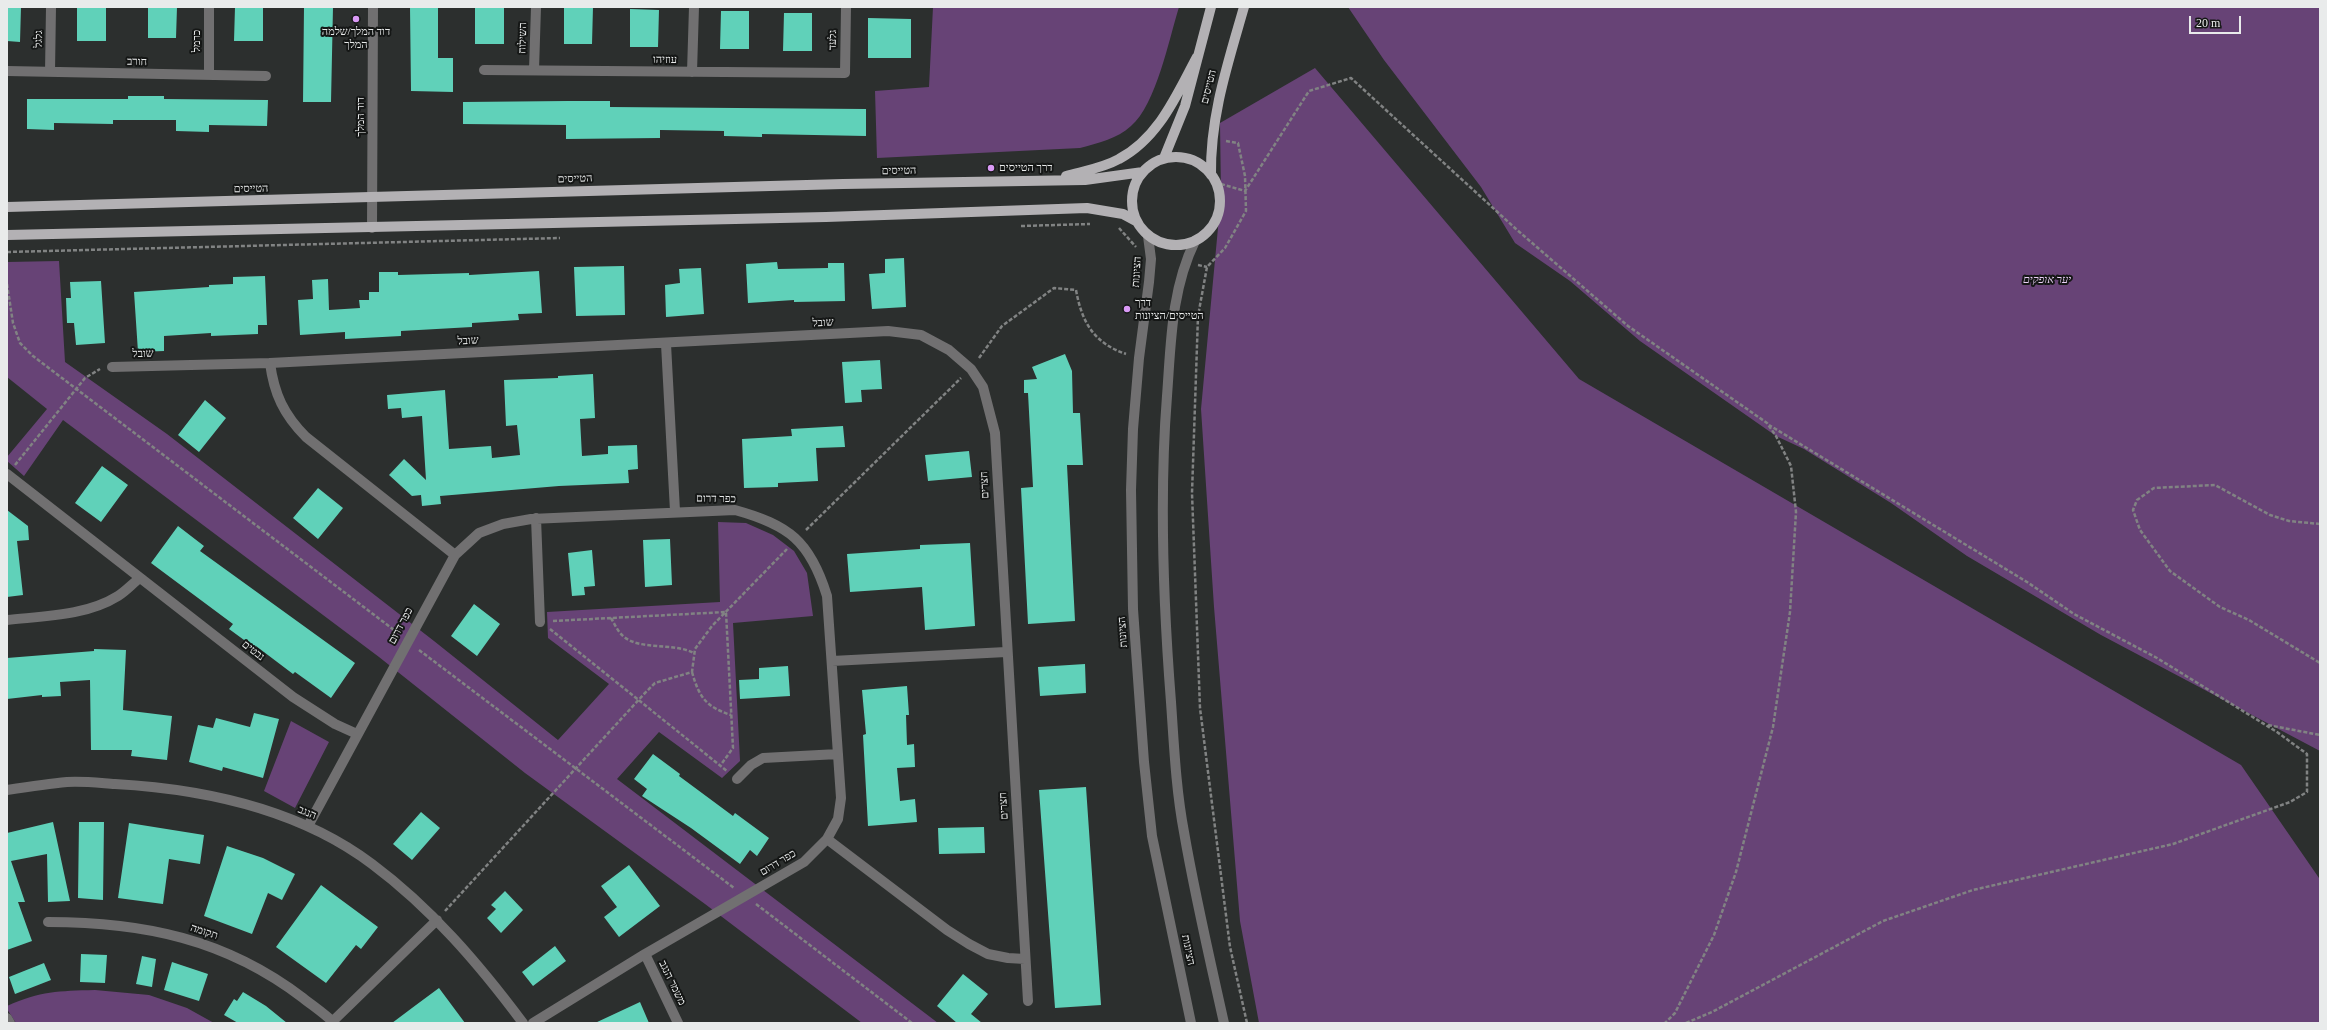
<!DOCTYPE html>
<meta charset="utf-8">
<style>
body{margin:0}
#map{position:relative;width:2327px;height:1030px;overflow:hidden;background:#2c2f2e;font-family:"Times New Roman",serif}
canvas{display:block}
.frame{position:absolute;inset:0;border:8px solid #e9ebeb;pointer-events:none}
.scale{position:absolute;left:2189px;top:16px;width:52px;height:18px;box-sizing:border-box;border:2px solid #e9ebeb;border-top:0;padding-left:5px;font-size:12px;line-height:14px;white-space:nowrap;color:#e9ebeb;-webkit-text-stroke:3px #151716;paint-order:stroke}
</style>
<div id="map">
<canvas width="2327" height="1030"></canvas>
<div class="frame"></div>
<div class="scale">20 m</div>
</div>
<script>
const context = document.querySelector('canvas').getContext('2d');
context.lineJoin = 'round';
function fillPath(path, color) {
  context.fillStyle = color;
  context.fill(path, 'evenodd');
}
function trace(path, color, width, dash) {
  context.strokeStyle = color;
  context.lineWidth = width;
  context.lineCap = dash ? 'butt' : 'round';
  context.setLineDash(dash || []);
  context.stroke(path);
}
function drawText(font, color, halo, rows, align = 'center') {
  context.font = font + ' "Times New Roman","Noto Sans Hebrew",serif';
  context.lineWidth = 4;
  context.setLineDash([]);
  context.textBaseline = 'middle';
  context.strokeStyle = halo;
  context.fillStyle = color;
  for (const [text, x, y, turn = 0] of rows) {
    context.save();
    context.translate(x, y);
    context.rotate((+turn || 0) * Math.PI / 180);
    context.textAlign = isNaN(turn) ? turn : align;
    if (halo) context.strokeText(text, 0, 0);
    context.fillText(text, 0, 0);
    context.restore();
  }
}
fillPath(new Path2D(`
 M933,7H1179C1169,39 1156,105 1131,126C1117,139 1098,143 1080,148L877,158L875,91L929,87Z
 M1348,7H2320V751L2101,635L1967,556L1891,503L1804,449L1776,436L1640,341L1570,281L1515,243L1481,187L1384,60Z
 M1315,68L1579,379L2241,765L2319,878L2320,1023H1259L1240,921L1214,607L1201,409L1221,196L1220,123Z
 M59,261L65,362L167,434L434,641L558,740L609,684L548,638L547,612L720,602L718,522L746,523L773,535L794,551L807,573L813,616L733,623L740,761L722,778L659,732L617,779L938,1023H862L705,904L525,773L379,657L63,420L24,476L7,461V457L47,409L7,377V262Z
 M291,721L329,742L295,808L264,791Z
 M95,990L149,995L187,1008L214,1023H16L7,1009V1006C41,991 58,991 95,990Z`), '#674376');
fillPath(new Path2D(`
 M7,7H21L20,42L7,41Z
 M77,7H106V41H77Z
 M148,7H177L176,38H148Z
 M235,7H263V41H234Z
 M304,7H333L331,102H303Z
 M410,7H438V58H453V92L411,91Z
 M475,7H504V44H475Z
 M564,7H593L592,44H564Z
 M630,9L659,10L658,47H630Z
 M721,11H749V49H720Z
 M784,13H812V51H783Z
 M868,18L911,19V58H868Z
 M128,96H164V99L268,100L267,126L209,125V132L176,131V120H113V124L54,123V130L27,129V99H128Z
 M567,101H610V107L866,109V136L762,134V137L724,136V131L660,130V138L566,139V125L463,124V102Z
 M904,258L906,307L872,309L869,274L885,273V259Z
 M777,262L778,269L828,268V263H844L845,301L794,302V300L748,303L746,264Z
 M624,266L625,315L576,316L574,267Z
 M701,268L704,314L666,317L665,285L680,283L679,269Z
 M539,271L542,313L518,314L519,320L472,323V327L401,331V336L345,339V332L300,335L298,300L313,299L312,280L328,279L329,310L360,308L359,300H369V292H379V272H398V275L469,273V275Z
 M265,276L267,325H258V334L211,336V333L164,336V351L138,352L134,292L209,287V285L233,284V277Z
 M101,281L105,343L76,345L74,323H67L66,298H71L70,282Z
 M1065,354L1072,371L1073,413H1080L1083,465H1067L1075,621L1028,624L1021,488L1033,487L1028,393H1024V380L1037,379L1032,367Z
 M880,360L882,389L861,390L862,402L845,403L842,362Z
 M593,374L595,418L580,419L582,456L608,454V446L637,445L638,469L628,470L629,483L559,486L440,496L441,504L422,506L421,495L412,496L389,475L404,459L426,480L422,416L402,418L401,408L388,409L387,395L445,390L449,449L491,446L492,458L520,455L517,425L506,426L504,380L558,378V376Z
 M205,400L226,418L199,452L178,435Z
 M843,426L845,447L816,448L818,481L778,483V487L744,488L742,439L792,436L791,429Z
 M969,451L972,477L928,481L925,455Z
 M102,466L128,485L101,522L75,503Z
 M318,488L343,508L318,539L293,518Z
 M7,510L28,526L29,540L17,541L23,595L7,597Z
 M178,526L204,546L200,551L355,663L331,698L295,672L293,674L256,646L255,648L229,629L233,624L151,563Z
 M670,539L672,585L645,587L643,540Z
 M970,543L975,626L925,630L922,587L850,592L847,554L920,549V545Z
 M592,550L595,586L584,587L585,595L572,596L568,553Z
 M474,604L500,624L477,656L451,636Z
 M94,649L126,650L123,710L172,716L167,760L131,756L132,750H91L90,680L60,682L61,696L42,697V695L7,699V658L94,651Z
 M1085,664L1086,693L1040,696L1038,667Z
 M788,666L790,696L740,699L739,680L759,679V668Z
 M907,686L909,715H906L907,745L914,744L915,767L897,768L900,801L915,799L917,822L868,826L863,735L866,734L862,690Z
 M254,713L279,719L263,778L223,767L222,771L189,762L198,725L213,728L216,718L250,727Z
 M653,754L680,774L679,776L733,816L735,813L769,838L757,856L750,850L740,864L691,828L642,796L647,789L634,779Z
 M1086,787L1101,1005L1055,1008L1039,790Z
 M421,812L440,828L412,860L393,844Z
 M53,822L70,901L48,902L47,854L11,861L25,902H18L32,941L7,950V833Z
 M79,822H104L103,900L78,898Z
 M129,823L204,835L200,864L169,859L163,904L118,898Z
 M984,827L985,853L939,854L938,828Z
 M227,846L263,858L295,874L282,900L268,893L252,934L204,916Z
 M629,865L660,906L619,937L604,917L617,907L601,886Z
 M321,885L378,927L361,949L356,945L326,983L276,947Z
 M505,891L523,910L501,933L487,918L496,909L491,905Z
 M555,946L566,961L533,986L522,972Z
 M81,954L107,955L105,983L80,982Z
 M142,956L156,959L152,987L136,984Z
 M172,962L208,974L199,1001L164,990Z
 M44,963L51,980L15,994L9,977Z
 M963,974L988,994L971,1014L982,1023H957L937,1006Z
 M439,988L465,1023H392L416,1005Z
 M243,992L266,1006L287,1023H238L224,1015L234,999L237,1001Z
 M640,1002L649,1023H595Z`), '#60d1b9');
trace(new Path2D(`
 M1226,141L1238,143L1245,176L1246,211L1225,248L1207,267L1198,316L1192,493L1200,708L1230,947L1247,1023
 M1221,184L1245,191L1309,91L1351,78L1516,229L1628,326L1767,423L1776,436L1791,466L1796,512L1790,612L1773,727L1736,872L1714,935L1675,1013L1665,1023
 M1021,226L1090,224
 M1119,228L1136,247
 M7,252L560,238
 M1198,265L1207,267
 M7,284L13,323L20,343L33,356L398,633
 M979,358L1002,326L1054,288L1076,290C1082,323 1094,343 1126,354
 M15,465L85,378L100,369
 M2320,524L2289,521L2270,515L2215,485L2154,488L2137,500L2133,510L2140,530L2170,571L2220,607L2249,620L2320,663
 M806,530L961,378
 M611,618C614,623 618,632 623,636C640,651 672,642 694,653
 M553,621L726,612L733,748L720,766
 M550,629L727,771
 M419,650L734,888
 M692,672C699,697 706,707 731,715
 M2268,725L2320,735
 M756,904L912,1023
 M445,911L644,694L655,683L692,672L695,649L712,626L787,549
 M1686,1023L1712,1012L1883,921L1973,890L2173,844L2290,802L2307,792V754L2277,732L2157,658L2074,614L2027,582L1769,425`), '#818383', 2.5, [4, 2]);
trace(new Path2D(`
 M484,70L845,73L846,7
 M534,70L536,7
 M7,71L266,76
 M50,72L51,7
 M692,72L694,7
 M209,75V7
 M372,228L373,7
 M1148,236L1151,259L1149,282L1139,358L1133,429L1131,490L1133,609L1144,762L1152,836L1191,1023
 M1195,241C1171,290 1171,343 1167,396C1159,498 1163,600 1171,702C1174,745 1176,790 1184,832C1195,896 1210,960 1224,1023
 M666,344L675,511
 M270,363C274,394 284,415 306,437L455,555
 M112,367L270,363L888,331L921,335L949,350L971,369L983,387L995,433L1028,1001
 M7,474L293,697L335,724L357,734
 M536,518L540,622
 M7,620C44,616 86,616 118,596C126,591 133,583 140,578
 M832,661L1006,652
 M737,779L751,765L763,758L838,754
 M7,790C27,787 47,784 67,782C83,781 100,783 115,784C204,789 299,809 372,864C431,908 479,964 523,1023
 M308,826L455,555L479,533L503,524L531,519L735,510C789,525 810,541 827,596L841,798L838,819L827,839L804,862L645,954L533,1023
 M827,839L947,930L969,944L988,954L1008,958L1025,959
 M48,922C143,922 226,939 303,998C313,1006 325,1014 334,1023
 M645,954L678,1023
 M7,1018L10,1023
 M333,1021L437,920`), '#717071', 10);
trace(new Path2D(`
 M1132 201a44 44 0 1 1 88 0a44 44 0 1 1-88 0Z
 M1164,158L1185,106L1211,7
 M1211,175C1210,116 1228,63 1244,7
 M1066,176C1084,171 1103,168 1119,159C1159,138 1177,94 1197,57
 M7,207L843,184L1085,180L1143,172
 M7,235L826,217L1087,208L1123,214L1136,221`), '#b3b1b4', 10);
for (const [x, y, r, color] of [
 [356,19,4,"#da9af6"],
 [991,168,4,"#da9af6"],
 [1127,309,4,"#da9af6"]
]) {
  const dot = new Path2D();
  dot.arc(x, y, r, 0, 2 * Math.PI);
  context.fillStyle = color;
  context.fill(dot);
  trace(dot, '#151716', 1.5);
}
drawText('11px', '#e9ebeb', '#151716', [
 ["דוד המלך/שלמה",356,32,"center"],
 ["המלך",356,45,"center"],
 ["דרך הטייסים",999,168],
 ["דרך",1135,303],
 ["הטייסים/הציונות",1135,316]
], 'left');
drawText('11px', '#e9ebeb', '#151716', [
 ["השילוח",523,38,-89],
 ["גלגל",39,39,-89],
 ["גלעד",833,40,-89],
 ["כרמל",197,41,-90],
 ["עוזיהו",665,60,1],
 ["חורב",137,62,1],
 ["הטייסים",1209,87,-76],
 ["דוד המלך",361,117,-90],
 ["הטייסים",899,171,-1],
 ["הטייסים",575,179,-2],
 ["הטייסים",251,189,-1],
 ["הציונות",1137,272,-86],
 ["שובל",823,323,-3],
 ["שובל",468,341,-3],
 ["שובל",143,354,-1],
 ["חצרים",985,485,-93],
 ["כפר דרום",716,499,1],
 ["כפר דרום",401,626,-62],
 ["הציונות",1123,632,-94],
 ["נבטים",253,651,38],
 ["חצרים",1004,806,-94],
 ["הנגב",307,813,23],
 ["כפר דרום",778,863,-31],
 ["תקומה",204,932,18],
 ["הציונות",1188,950,78],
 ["משמר הנגב",672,983,64]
]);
drawText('italic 11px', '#ead1f6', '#151716', [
 ["יער אופקים",2047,280]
]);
</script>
